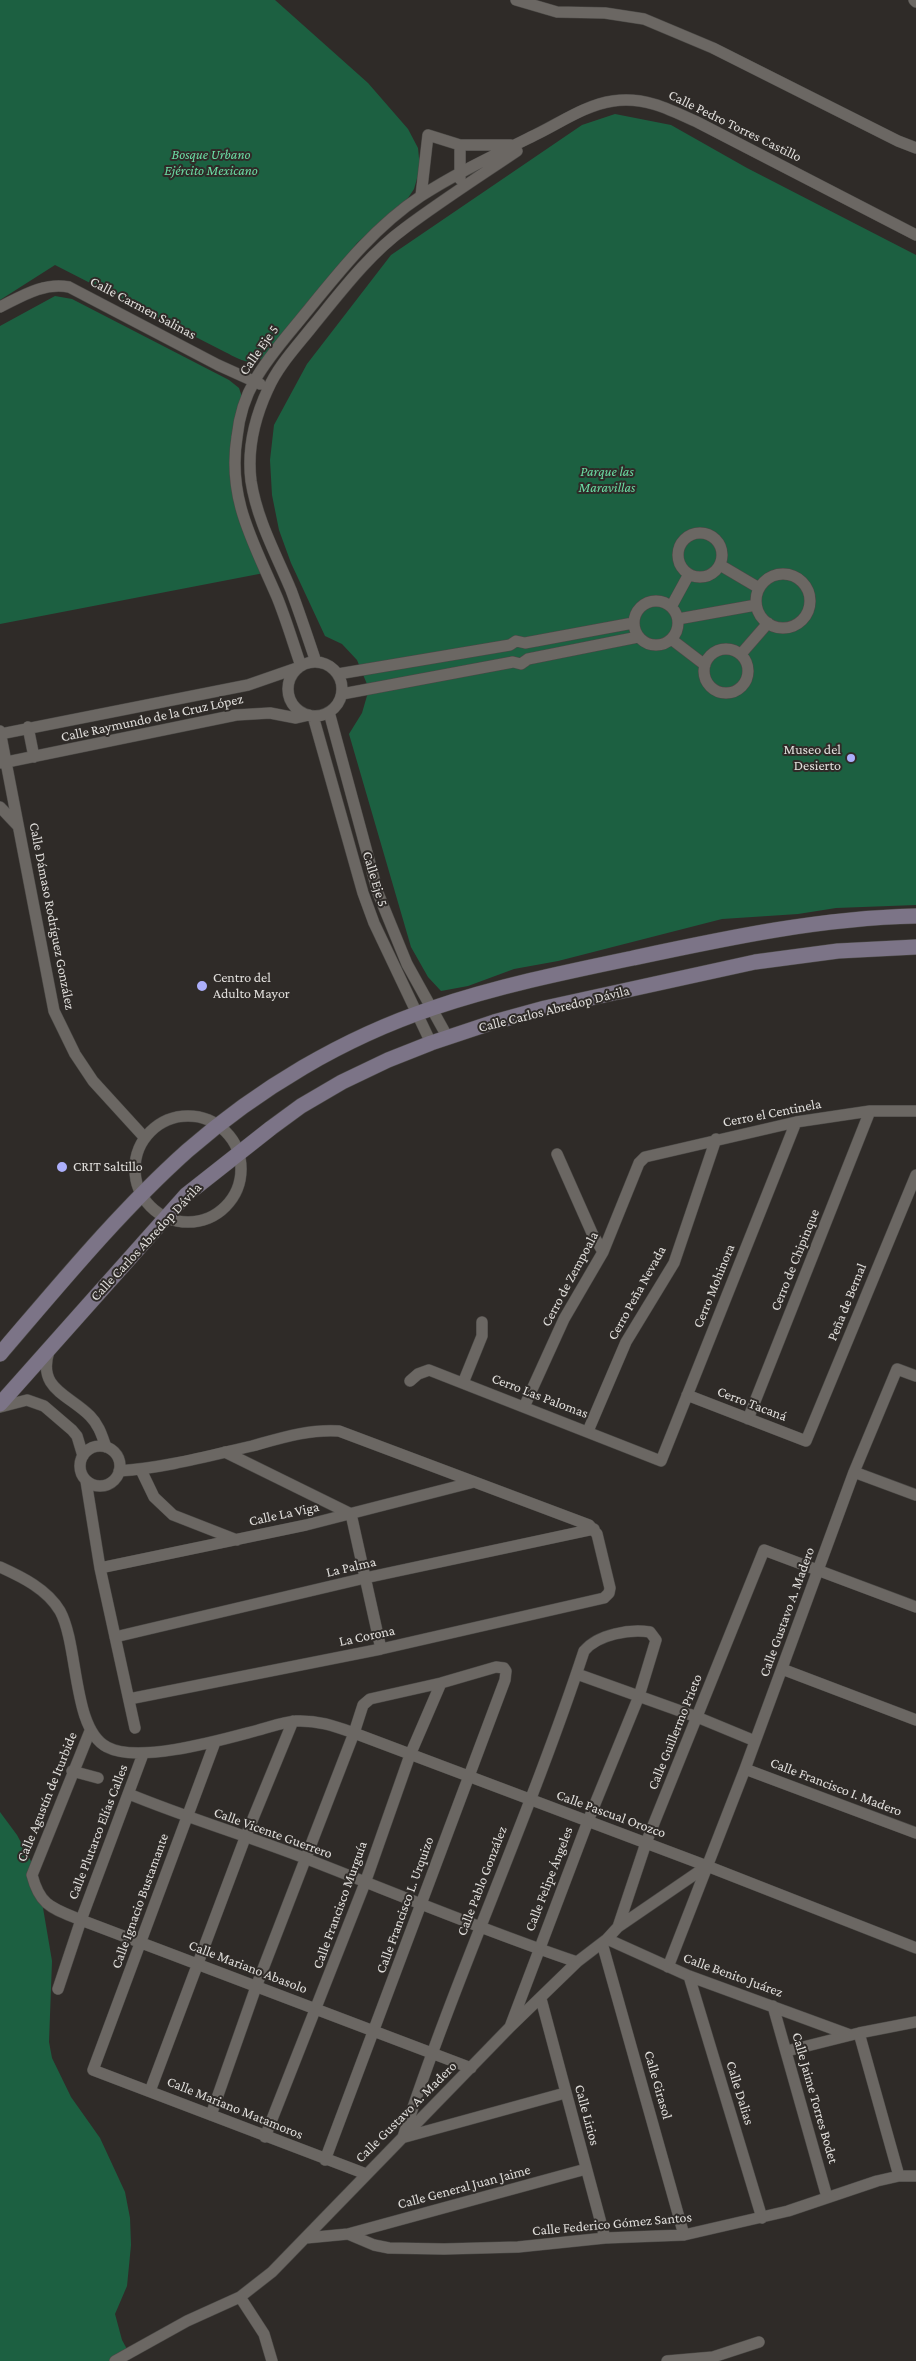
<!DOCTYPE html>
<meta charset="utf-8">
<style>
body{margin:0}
canvas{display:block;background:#2f2b28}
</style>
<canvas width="916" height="2361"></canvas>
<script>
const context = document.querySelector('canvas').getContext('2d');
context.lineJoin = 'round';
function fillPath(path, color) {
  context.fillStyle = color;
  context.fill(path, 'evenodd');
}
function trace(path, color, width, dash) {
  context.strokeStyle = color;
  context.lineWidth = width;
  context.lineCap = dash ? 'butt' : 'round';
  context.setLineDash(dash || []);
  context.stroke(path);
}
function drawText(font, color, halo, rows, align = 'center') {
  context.font = font + ' "Crimson Pro",serif';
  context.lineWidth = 4;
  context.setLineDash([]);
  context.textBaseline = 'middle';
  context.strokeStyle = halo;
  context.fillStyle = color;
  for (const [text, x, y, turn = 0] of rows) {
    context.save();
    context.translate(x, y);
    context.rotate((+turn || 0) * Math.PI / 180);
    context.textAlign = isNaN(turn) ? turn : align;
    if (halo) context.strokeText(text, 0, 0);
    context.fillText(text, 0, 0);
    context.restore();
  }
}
fillPath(new Path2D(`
 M0,0H275L368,83L408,129L418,148L420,168L414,189L408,198L357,243L267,355C252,368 241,360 225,352L55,265L0,300Z
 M615,114L671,125L747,168L916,255V905L836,908L798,914L722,919L558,961L514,969L468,986L441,991L428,977L411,947L349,734L362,713L369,689L357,660L342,644L325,636L291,563L279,530L272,495L270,460L274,425L307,364L391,255L582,125Z
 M55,296L72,299L229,380L239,388L242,397L232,467L264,573L0,624V326Z
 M0,1812L17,1835L33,1865L42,1902L52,1961L49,2042L52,2058L71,2097L100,2138L125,2192L130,2218L131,2245L127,2286L115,2314L122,2340L128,2351L109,2361H0Z`), '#1c6041');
const street = new Path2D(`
 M516,0L557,12L605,13L644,19L713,48L898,141L916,148
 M914,0L916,2
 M460,145V179
 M421,196L428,135L460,145H511
 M0,307C22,296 44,282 69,287L218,365L260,384
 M678 555a22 22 0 1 1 44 0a22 22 0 1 1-44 0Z
 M720,565L759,588
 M756 601a27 27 0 1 1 54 0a27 27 0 1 1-54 0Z
 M634 623a22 22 0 1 1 44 0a22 22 0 1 1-44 0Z
 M671,607L689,574
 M678,619L756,605
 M671,639L705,665
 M704 671a22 22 0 1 1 44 0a22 22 0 1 1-44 0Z
 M741,654L768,623
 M316,662C308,638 300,614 291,590C276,554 257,520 251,481C247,449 255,417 268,389C278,366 297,346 312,327C340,293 368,255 405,228C441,201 480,176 517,151
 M288 689a27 27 0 1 1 54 0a27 27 0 1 1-54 0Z
 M301,666C293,643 286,619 277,597C254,543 227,499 237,437C239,418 245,397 255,380C268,357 287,336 304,315C339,272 374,227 421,196C456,173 497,154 535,135C560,123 585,105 613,101C645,96 671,110 699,123L916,235
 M338,674L510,645L516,641L525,643L633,623
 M342,694L513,662L521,664L528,659L638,637
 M329,712L378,893L407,964L448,1038
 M313,716L363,893L374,923L431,1043
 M28,727L34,757
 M0,731L54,1011L75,1054L93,1081L145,1138
 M0,734L248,685L297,668
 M2,763L236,715L270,713L296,718L309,715
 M0,807L18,826
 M135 1169a53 53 0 1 1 106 0a53 53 0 1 1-106 0Z
 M557,1154L592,1233L603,1252
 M49,1351C37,1389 68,1394 90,1416C99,1425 102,1436 106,1447
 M410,1381L418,1374L429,1370L661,1461L796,1122
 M463,1383L482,1336V1322
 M687,1395L806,1441L916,1175
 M0,1407L27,1400L44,1406L72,1430L77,1436L83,1456
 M524,1407L564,1319L603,1252L639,1163L645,1157L796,1122L870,1111H916
 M748,1419L870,1111
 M588,1431L626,1342L674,1263L716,1139
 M80 1466a20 20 0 1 1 40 0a20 20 0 1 1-40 0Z
 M225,1452L351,1514L381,1649
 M141,1470L154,1497L173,1515L237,1540
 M119,1471C164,1468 208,1456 252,1446C281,1438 309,1429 339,1431L589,1525L597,1534L610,1588L609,1593L604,1598L381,1649L129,1699
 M854,1472L916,1495
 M86,1481L100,1568L135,1728
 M0,1567C22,1577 47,1589 60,1611C79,1646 72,1729 107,1747C138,1764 221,1740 255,1731C268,1728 282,1722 296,1721C317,1720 334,1726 354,1733L707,1866L916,1948
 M100,1568L306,1525L474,1482
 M115,1637L365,1578L594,1529
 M782,1669L916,1720
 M577,1674L697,1717L755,1741
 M90,1731L32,1875C40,1906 52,1908 81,1920L471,2068
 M215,1742L93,2070L366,2174
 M745,1769L916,1833
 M72,1771L98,1778
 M129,1794C187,1818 248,1836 307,1859C397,1894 485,1931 577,1962
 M618,1927L646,1843L764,1550L916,1607
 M607,1939L689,1976L850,2035
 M602,1943L684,2235
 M668,1967L745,1769L854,1472L897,1369L916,1376
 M689,1976L762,2218
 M58,1989L81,1920L143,1754
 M541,1999L605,2238
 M773,2006L827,2197
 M859,2033L899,2176
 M787,2051L859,2033L916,2022
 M150,2091L245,1838L293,1721
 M211,2115L256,1987L354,1733L363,1705L370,1699L441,1683L496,1667L504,1668L506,1671L505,1680L325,2160
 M265,2137L365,1883L410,1755L441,1683
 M403,2137C457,1973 530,1815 584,1651C598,1634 630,1629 650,1632L656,1640L639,1696L588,1821L510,2027
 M405,2137L565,2093
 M348,2234L586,2169
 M306,2238L348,2234L374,2245L389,2248L444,2249L518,2247L605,2238L684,2235L788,2211L877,2181L899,2176H916
 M240,2297L264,2334L272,2361
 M115,2361L187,2321L240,2297L272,2272L510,2027L577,1962L607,1939L618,1927L707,1866
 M667,2361L713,2357L759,2342`);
const secondary = new Path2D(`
 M0,1354C60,1284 119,1212 187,1151C258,1089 343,1038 433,1008C498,986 566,972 633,958C727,938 820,918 916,916
 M0,1404L186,1195L271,1128L301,1106L342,1082L388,1060L431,1043L494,1022L545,1008L755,962L838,951L916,947`);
trace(street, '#4b4946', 12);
trace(secondary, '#4b4946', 16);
trace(street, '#6b6763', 11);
trace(secondary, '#7c7487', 15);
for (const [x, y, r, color] of [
 [851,758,5,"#acaffb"],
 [202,986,6,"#acaffb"],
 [62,1167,6,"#acaffb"]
]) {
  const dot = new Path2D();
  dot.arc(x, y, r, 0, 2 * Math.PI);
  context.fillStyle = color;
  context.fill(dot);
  trace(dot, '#2f2b28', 2);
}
drawText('14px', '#e0dedb', '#2f2b28', [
 ["Calle Pedro Torres Castillo",735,126,26],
 ["Calle Carmen Salinas",143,308,28],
 ["Calle Eje 5",259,350,-55],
 ["Calle Raymundo de la Cruz López",152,718,-12],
 ["Calle Eje 5",375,879,73],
 ["Calle Dámaso Rodríguez González",52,916,79],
 ["Calle Carlos Abredop Dávila",554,1009,-14],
 ["Cerro el Centinela",772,1113,-11],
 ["Calle Carlos Abredop Dávila",146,1242,-47],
 ["Cerro de Chipinque",795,1260,-68],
 ["Cerro de Zempoala",570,1279,-62],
 ["Cerro Mohinora",714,1286,-68],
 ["Cerro Peña Nevada",637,1293,-61],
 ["Peña de Bernal",847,1302,-68],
 ["Cerro Las Palomas",540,1396,21],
 ["Cerro Tacaná",752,1404,21],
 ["Calle La Viga",284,1514,-12],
 ["La Palma",351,1567,-13],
 ["Calle Gustavo A. Madero",787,1612,-70],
 ["La Corona",367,1636,-12],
 ["Calle Guillermo Prieto",675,1732,-68],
 ["Calle Francisco I. Madero",836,1787,21],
 ["Calle Agustín de Iturbide",47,1797,-68],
 ["Calle Pascual Orozco",611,1814,20],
 ["Calle Plutarco Elías Calles",98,1832,-69],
 ["Calle Vicente Guerrero",273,1833,20],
 ["Calle Felipe Ángeles",549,1879,-69],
 ["Calle Pablo González",482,1881,-69],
 ["Calle Ignacio Bustamante",140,1901,-70],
 ["Calle Francisco Murguía",340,1905,-70],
 ["Calle Francisco L. Urquizo",405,1905,-70],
 ["Calle Mariano Abasolo",248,1967,21],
 ["Calle Benito Juárez",733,1975,20],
 ["Calle Girasol",658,2085,74],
 ["Calle Dalias",740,2093,73],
 ["Calle Jaime Torres Bodet",815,2098,74],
 ["Calle Mariano Matamoros",235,2108,22],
 ["Calle Gustavo A. Madero",406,2112,-45],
 ["Calle Lirios",587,2115,75],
 ["Calle General Juan Jaime",464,2187,-15],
 ["Calle Federico Gómez Santos",612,2224,-5]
]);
drawText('italic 14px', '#6bdba3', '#2f2b28', [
 ["Bosque Urbano",211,155],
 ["Ejército Mexicano",211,171],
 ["Parque las",607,472],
 ["Maravillas",607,488]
]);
drawText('14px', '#e0dedb', '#2f2b28', [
 ["Museo del",841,750,"right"],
 ["Desierto",841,766,"right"],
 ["Centro del",213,978],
 ["Adulto Mayor",213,994],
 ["CRIT Saltillo",73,1167]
], 'left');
</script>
